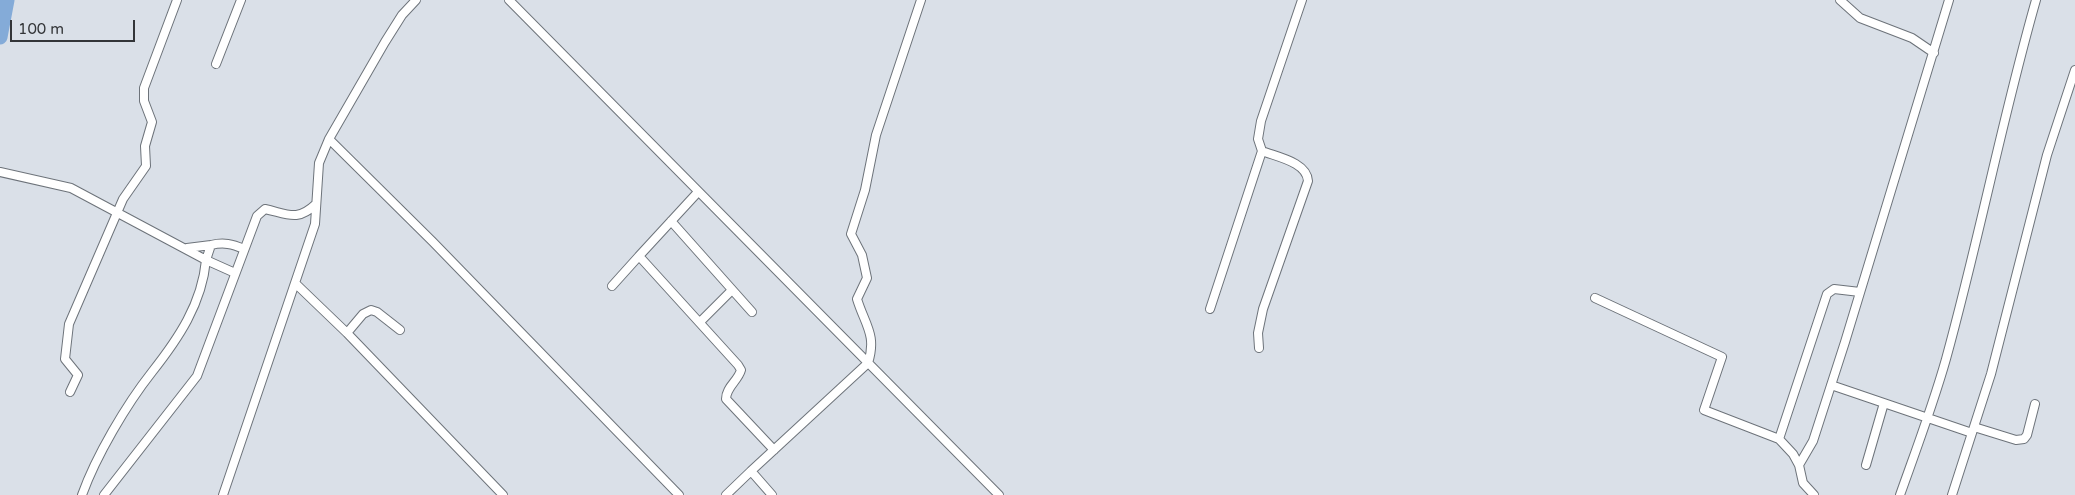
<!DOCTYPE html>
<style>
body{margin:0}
#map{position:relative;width:2075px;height:495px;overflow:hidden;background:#dae0e8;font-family:"Varela Round",sans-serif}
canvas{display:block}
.scale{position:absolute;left:10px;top:20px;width:125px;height:22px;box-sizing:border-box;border:2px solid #333538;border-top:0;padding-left:6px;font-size:15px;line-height:18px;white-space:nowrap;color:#333538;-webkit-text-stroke:4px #dae0e8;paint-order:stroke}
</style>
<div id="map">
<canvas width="2075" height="495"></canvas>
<div class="scale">100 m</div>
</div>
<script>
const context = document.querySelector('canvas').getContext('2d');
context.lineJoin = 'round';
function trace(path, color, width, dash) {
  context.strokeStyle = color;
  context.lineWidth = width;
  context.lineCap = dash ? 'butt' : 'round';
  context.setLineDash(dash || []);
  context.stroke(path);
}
trace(new Path2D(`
 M0,37L7,0`), '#84abd8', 15);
const street = new Path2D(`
 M509,0L999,495
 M1840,0L1860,18L1912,38L1934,53
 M216,64L241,0
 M329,139L433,242L679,495
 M0,172L71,188L206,260C202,304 178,339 152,372C126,405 96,456 82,495
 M698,192L639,256L738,365L741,370C738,381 726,387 726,399L774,450
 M671,221L752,312
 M187,248L211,245
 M235,273L206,260L211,245C224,242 232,244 244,249
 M296,284L347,333L503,495
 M612,286L639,256
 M1595,298L1722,357L1704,410L1779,439L1793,454L1799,465L1803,483L1814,495
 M1210,309L1262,151L1258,139L1261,121L1302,0
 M700,322L732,290
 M347,333L363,314L371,310L377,312L400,330
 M1259,348L1258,333L1263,309L1308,181C1307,162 1277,157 1262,151
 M1831,385L1972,433
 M70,392L78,375L65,359L69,324L123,199L146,166L145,146L152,122L144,101V88L177,0
 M1974,427L2016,440L2024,439L2027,435L2035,404
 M1779,439L1827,294L1834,289L1860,292
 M1799,465L1813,441L1845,342L1949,0
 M1866,465L1884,403
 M751,471L868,363C877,335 865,325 857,299L867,278L862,255L851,234L865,190L876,135L921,0
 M104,495L197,376L257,216L265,209C288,214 297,222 316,204
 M223,495L315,224L319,163L329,139L385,42L402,15L416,0
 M726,495L751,471L772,495
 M1900,495C1916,450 1933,405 1946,359C1979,240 2002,119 2036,0
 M1952,495L1991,374L2047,155L2075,70`);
trace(street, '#6d737a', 10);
trace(street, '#fff', 8);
</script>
